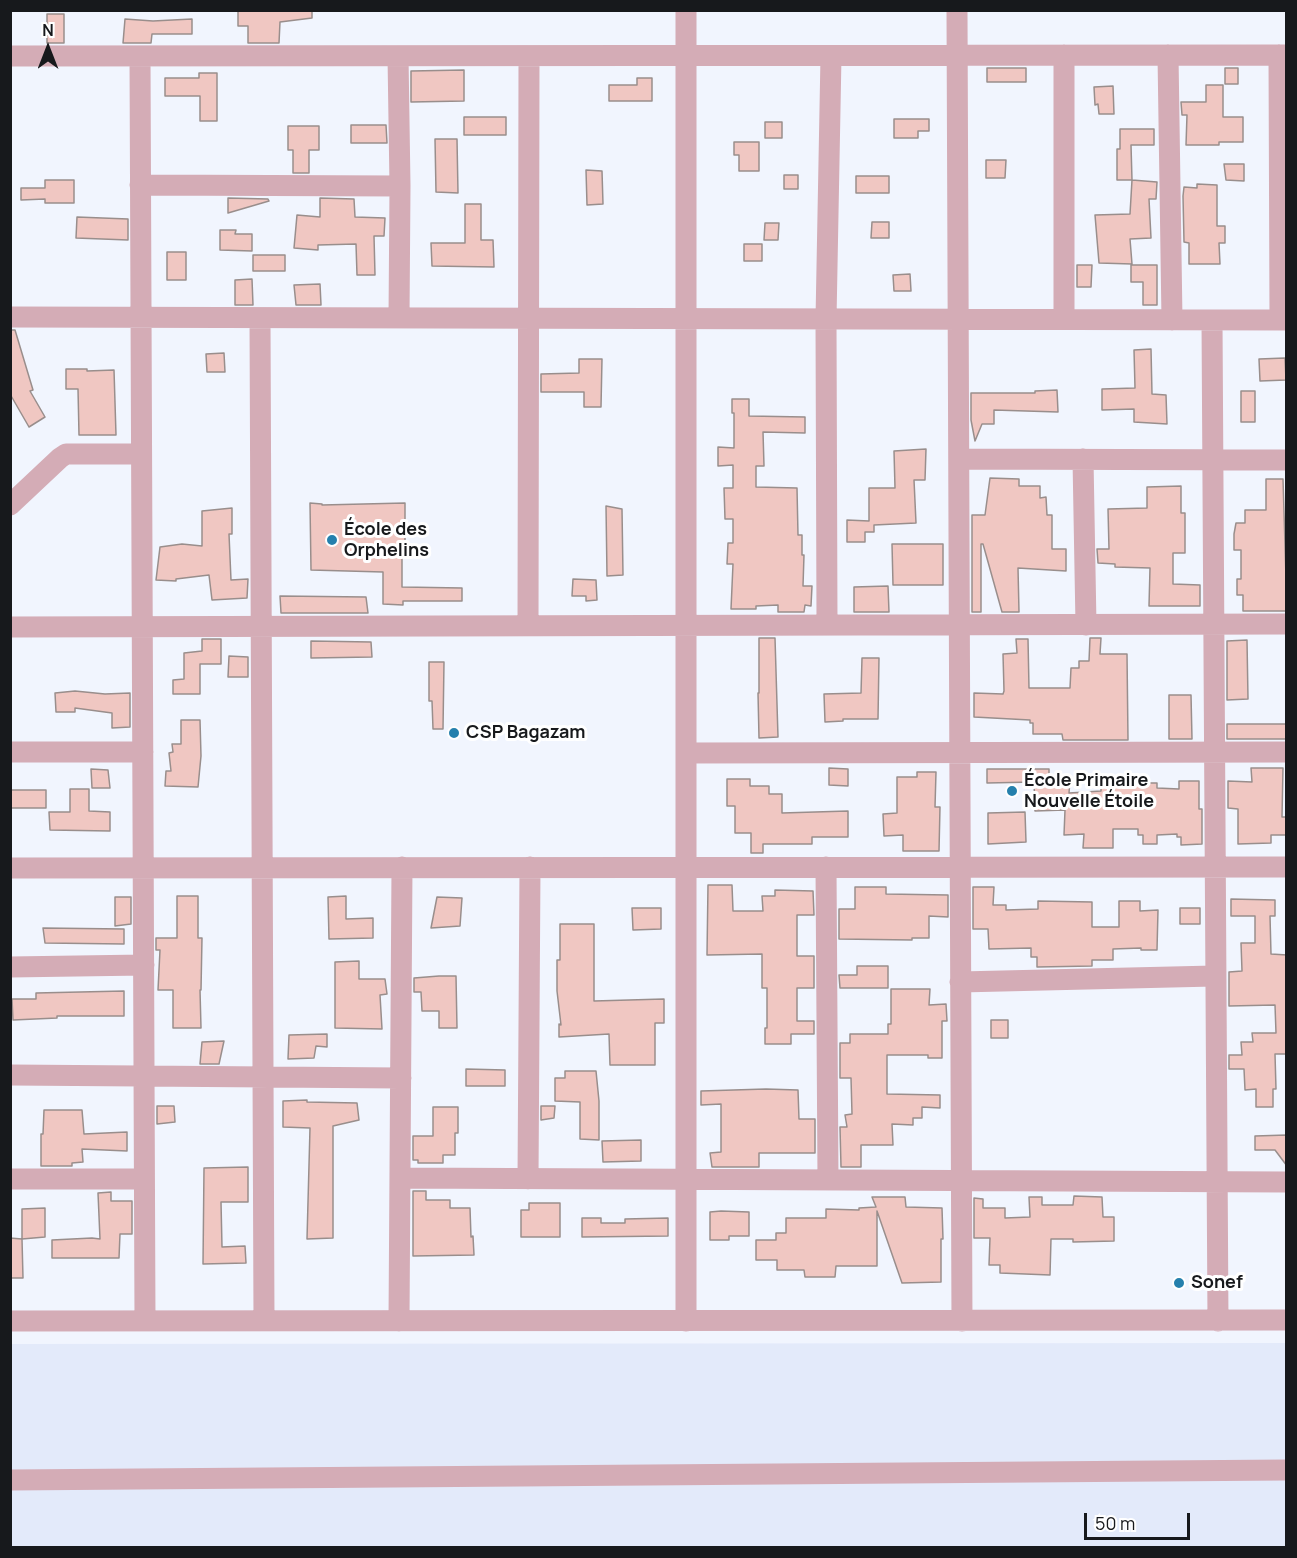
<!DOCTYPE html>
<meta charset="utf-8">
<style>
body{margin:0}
#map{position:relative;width:1297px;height:1558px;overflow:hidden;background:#f1f5fe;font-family:Manrope,sans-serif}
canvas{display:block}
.frame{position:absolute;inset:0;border:12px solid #17191c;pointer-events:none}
.north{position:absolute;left:18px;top:18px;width:60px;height:60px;-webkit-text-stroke:4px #fff;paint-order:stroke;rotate:0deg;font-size:16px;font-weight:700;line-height:24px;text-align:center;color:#17191c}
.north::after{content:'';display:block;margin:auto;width:21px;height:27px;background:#17191c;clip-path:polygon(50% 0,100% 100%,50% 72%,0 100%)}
.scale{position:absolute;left:1084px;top:1513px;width:106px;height:27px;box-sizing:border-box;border:3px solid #17191c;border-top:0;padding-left:8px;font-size:18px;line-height:21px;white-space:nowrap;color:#17191c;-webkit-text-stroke:4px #fff;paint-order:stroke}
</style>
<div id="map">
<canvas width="1297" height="1558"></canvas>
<div class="frame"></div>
<div class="north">N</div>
<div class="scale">50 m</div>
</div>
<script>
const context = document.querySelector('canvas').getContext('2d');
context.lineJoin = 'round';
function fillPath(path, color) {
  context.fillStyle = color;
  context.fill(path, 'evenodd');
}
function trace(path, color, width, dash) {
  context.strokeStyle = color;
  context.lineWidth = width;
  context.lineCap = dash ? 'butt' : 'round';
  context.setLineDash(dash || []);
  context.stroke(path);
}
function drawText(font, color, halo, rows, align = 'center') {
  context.font = font + ' Manrope,sans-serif';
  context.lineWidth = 6;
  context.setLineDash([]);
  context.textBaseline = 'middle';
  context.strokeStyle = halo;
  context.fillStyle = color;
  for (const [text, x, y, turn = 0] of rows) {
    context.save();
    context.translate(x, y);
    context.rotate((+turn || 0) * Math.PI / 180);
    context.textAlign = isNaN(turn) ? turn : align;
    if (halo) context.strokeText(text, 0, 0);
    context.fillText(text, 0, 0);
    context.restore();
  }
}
fillPath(new Path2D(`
 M1286,1343V1547H11L10,1344Z`), '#e3eafa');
const building = new Path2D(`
 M238,10H312V18L280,22L279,43H248V26H238Z
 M47,14H64V43H47Z
 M125,19L153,21L192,19V34H152L151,43H123Z
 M987,68H1026V82H987Z
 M1225,68H1238V84H1225Z
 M464,70V101L411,102V71Z
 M199,73H217V121H200V96H165V78H199Z
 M637,78H652V101H609V85H637Z
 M1206,85H1223V117H1243V142H1219V145H1186L1187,115H1182L1181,102H1206Z
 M1113,86L1114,114H1099L1098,104L1095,105L1094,87Z
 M464,117H506V135H464Z
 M894,119H929V131H918V138H894Z
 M765,122H782V138H765Z
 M351,125H386L387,143H351Z
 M288,126H319V150H309V173H293V150H288Z
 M1120,129H1154V145H1131L1132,180H1117V149H1120Z
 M435,139H457L458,193L436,192Z
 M734,142H759V171H739V155H734Z
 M986,160H1006L1005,178H986Z
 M1224,164H1244V181L1226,180Z
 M586,170L602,171L603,204L587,205Z
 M784,175H798V189H784Z
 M856,176H889V193H856Z
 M45,180H74V203H45V199L21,200V188H45Z
 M1132,180L1157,182L1156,199H1149L1151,238L1130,239L1132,264L1099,263L1095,215L1130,214Z
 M1197,184L1217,185V226H1225V243H1219L1220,264H1189V243L1184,242L1183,196L1184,187L1197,188Z
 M228,198L268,199L269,201L228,213Z
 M320,198L354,199L355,217L385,218L384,236H374L375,275H357L356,244L318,245V250L294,248L297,215L320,217Z
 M465,204H481V240H493L494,267L432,266L431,243H465Z
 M77,217L128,219V240L76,238Z
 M872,222H889V238H871Z
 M765,223H779L778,240H764Z
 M220,230H236L235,234H252V251L220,250Z
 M744,244H762V261H744Z
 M167,252H186V280H167Z
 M253,255H285V271H253Z
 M1077,265H1092L1091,287H1077Z
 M1131,265H1157V305H1143V282H1131Z
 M910,274L911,291H894L893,275Z
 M252,279L253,305H235V280Z
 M320,284L321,305H296L294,285Z
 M10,330H15L33,390L30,391L45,417L29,427L10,394Z
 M1151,349L1152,394L1166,395L1167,424L1134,422V409L1102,410V389L1135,388L1134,350Z
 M224,353L225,372H207L206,354Z
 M1285,358L1286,380L1260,381L1259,359Z
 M579,359H602L601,407H584V392H541V374L579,373Z
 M66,369H87V371L114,370L116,435H79L78,389H66Z
 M1057,390L1058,412L994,410V424H982L975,441L971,420V393H1035V391Z
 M1241,391H1255V422H1241Z
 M732,399H749V416L805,417V433L763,432L764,466H756V487L797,488L798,535H802V555H804L803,586H812L811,606L805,605L804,612H778V605L756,606V609H731L733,564H727L728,543H733V519H725L724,488H733V465L718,466V447L734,448V413H732Z
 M926,449L925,480H914L916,523L874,525V532H865V542H847V520L869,521V488H895L894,451Z
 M990,478L1019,479V486H1040V498L1046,497L1047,515H1052V549H1066V571L1018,568L1019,612H1002L983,544H981V612H972V515H985Z
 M1266,479H1283L1287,611H1243V595H1237V579H1241V550H1234V534L1236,523H1245V510H1266Z
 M1181,486V513H1185V553H1173V584L1200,585V606H1149L1150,568L1115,567V564L1098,563L1097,549H1109L1108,509L1147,508V487Z
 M310,503L322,504V505L405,503V545H402V587L462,588V601H403V605L383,604V572L311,570Z
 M606,506L622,509L623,575L607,576Z
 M232,508V534H229L231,580L248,579L247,598L212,600L209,575L176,579V581L156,580L160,547L182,544L202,546V511Z
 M892,544H943V585H893Z
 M573,579L596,580L597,600L586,601V596H572Z
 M888,586L889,612H854V587Z
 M280,596L366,597L368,613H281Z
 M759,638H775L778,737L759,738L758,693H759Z
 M1090,638H1101L1100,654H1127L1128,740H1063L1062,734H1033V723H1030V720L974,717V693L1003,694L1004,691L1003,654L1017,653L1016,639H1028L1029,688H1070L1071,668H1079V661H1089Z
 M202,639H221V664H200V694H173V680L184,679V653L202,651Z
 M1247,640L1248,699L1227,700V641Z
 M311,641L371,642L372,657L311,658Z
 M229,656L248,657V677H228Z
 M862,658H879L878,719H843V721L825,722L824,694L861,693Z
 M429,662H444L443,729H433L432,701H429Z
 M75,691L105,694L130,693V727L112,728V713L75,708V712H56L55,693Z
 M1169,695H1191L1192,739H1169Z
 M181,720H200L201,756L198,787L165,786L166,771H171L169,753L173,752L172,744H181Z
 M1227,724H1287V739H1227Z
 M829,768L848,769V786L829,785Z
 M1251,768H1283L1282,817H1287V835H1271V843L1238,844V809L1228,808V781L1252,782Z
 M91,769L108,770L110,788H92Z
 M987,769H1049V781L1070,780L1069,793L1101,791V784L1108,783H1157V788L1179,789V781H1199V809H1202V844L1181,845V837H1177V834L1157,835V844H1143V835H1138V829H1113V848H1083L1084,834L1064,835L1065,810L1035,811L1034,782L987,783Z
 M917,772H936L935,807H940L939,851H903V835L884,836L883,814L897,813V777H917Z
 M727,779H750V786H769V794H782V813L848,811V837H812V844H763V853H751V833H735V806H727Z
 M70,789H89V811L110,812V831L50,830L49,812H70Z
 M10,790H46V808H10Z
 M1025,812L1026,842L988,844V813Z
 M708,885H732L733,911H763L762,896H775V890L813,891L814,915H797V956H814V988H797V1021H814V1034H791V1044H765V1028H767V988H762V954L707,955Z
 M855,887H886V894L948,895V917L929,916V938H912V940L839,939V909H855Z
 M973,887H994L993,905H1006V910L1038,909V901L1092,902V927H1119V901H1140V911L1158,910L1157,950H1141V948L1113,949V960H1092V966L1037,967V957H1031V948L989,949L988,929H973Z
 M177,896H198V938H202L201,990H200L201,1028H173V990H158L160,950H156V938H177Z
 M346,896V919L373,918V938L329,939L328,897Z
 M115,897H131V924L115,926Z
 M437,897L462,898L460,926L431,928Z
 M1231,899L1275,900V916H1270L1271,954L1287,955V1054H1275L1276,1089H1273V1107H1256V1089L1245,1090L1244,1069H1229V1055H1242L1241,1042H1253L1252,1033H1276L1275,1005L1229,1006V972L1242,971L1241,943H1255V916H1231Z
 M632,908H661V929L633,930Z
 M1180,908H1200V924H1180Z
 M560,924H594V1001L664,999V1023H655V1065H610L609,1034L559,1037V1024L561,1025L557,991V960H560Z
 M43,928L124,929V944L45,943Z
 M359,961V979H385L387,994L380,995L382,1029L335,1028V962Z
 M857,966H888V988H840L839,975H857Z
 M439,976H456L457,1028H439V1011H422L421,992H414V978Z
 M891,989H930L929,1005L946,1004L947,1021H942V1058H928V1055H887V1094L940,1095V1108L922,1107V1118H913V1125L892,1124L893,1145H861V1167H841L840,1127H847L845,1115L852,1114L851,1078H840V1043H850V1034H888V1024H891Z
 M124,991V1016H57V1018L13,1020L12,999H36V993Z
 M991,1020H1008V1038H991Z
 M327,1034V1047L316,1046L314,1058L288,1059L289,1035Z
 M224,1041L219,1064H200L202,1042Z
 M466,1069L505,1070V1086H466Z
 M565,1071H596L599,1101V1140L580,1139V1102L555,1101V1078H565Z
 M766,1089L798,1090L799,1119H815V1153H759V1167H712L710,1153L721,1152V1104L701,1105V1091Z
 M307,1100V1102L357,1103L359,1120L333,1126V1238L307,1239L310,1128L283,1127V1101Z
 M157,1106H174L175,1122L157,1124Z
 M541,1106H555L554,1118L541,1120Z
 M433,1107H458V1133H455V1155H443V1163H418V1160H413V1136H433Z
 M44,1110H82L84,1134L127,1132V1151L82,1149L83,1162L72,1163V1166H41V1134H43Z
 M1287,1135V1166L1275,1150H1255V1136Z
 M641,1140V1161L603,1162L602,1141Z
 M248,1167V1202H221L222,1247L245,1246L246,1263L203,1264L204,1168Z
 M413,1191H426V1200H450V1208H470L471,1237L473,1236L474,1255L413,1256Z
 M111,1192V1201H132V1234H120L119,1258H52V1240L92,1238L100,1239L98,1193Z
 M1074,1196L1102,1197L1103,1217H1114V1241L1073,1242V1239H1051L1050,1275L1000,1273V1265H989L990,1238H974V1198L983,1199V1208H1005V1218L1030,1217L1029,1197H1042V1205H1073Z
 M872,1197H905L906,1207L942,1208L943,1239H941V1282L902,1283L877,1211V1266H836L835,1277H805L804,1270H777V1260H756V1240H776V1233H786V1218H826V1209L859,1210V1208L876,1207Z
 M529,1203H560V1237H521V1210H529Z
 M45,1208V1237L22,1239V1209Z
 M721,1211L749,1212V1236H729V1240H710V1212Z
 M582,1218H601V1223H625V1219L668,1218V1236L582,1237Z
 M10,1238L22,1239L23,1278H10Z`);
fillPath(building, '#f0c7c2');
trace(building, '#998e8c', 1.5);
trace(new Path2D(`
 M686,10V1321
 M957,10L962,1321
 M1064,55V319
 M1168,55L1172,320
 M1279,55L1280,320
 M10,56L1286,55
 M140,56L145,1321
 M398,56L400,186L399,318
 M140,185L400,186
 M10,317L1286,320
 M260,318L264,1321
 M1212,320L1218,1321
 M959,459L1286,460
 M1083,459L1086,625
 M10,505L60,458L66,454H141
 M827,625L826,319L831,56
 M528,626L529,56
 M10,627L1286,624
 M10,752H143
 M686,753L1286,752
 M826,867L828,1180
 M10,868L1286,867
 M10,967L144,965
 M960,982L1214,976
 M10,1075L401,1078
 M400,1178L1286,1182
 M10,1179H144
 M528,1179L530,867
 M10,1321L1286,1320
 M399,1321L402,867
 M10,1480L1286,1470`), '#d4acb6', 21);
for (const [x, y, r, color] of [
 [332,540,6,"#2580ad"],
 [454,733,6,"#2580ad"],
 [1012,791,6,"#2580ad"],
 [1179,1283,6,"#2580ad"]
]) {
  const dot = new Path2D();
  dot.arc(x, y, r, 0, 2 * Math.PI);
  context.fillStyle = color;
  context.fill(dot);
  trace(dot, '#fff', 2);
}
drawText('bold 18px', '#17191c', '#fff', [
 ["École des",344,530],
 ["Orphelins",344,551],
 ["CSP Bagazam",466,733],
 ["École Primaire",1024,781],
 ["Nouvelle Étoile",1024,802],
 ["Sonef",1191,1283]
], 'left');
</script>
